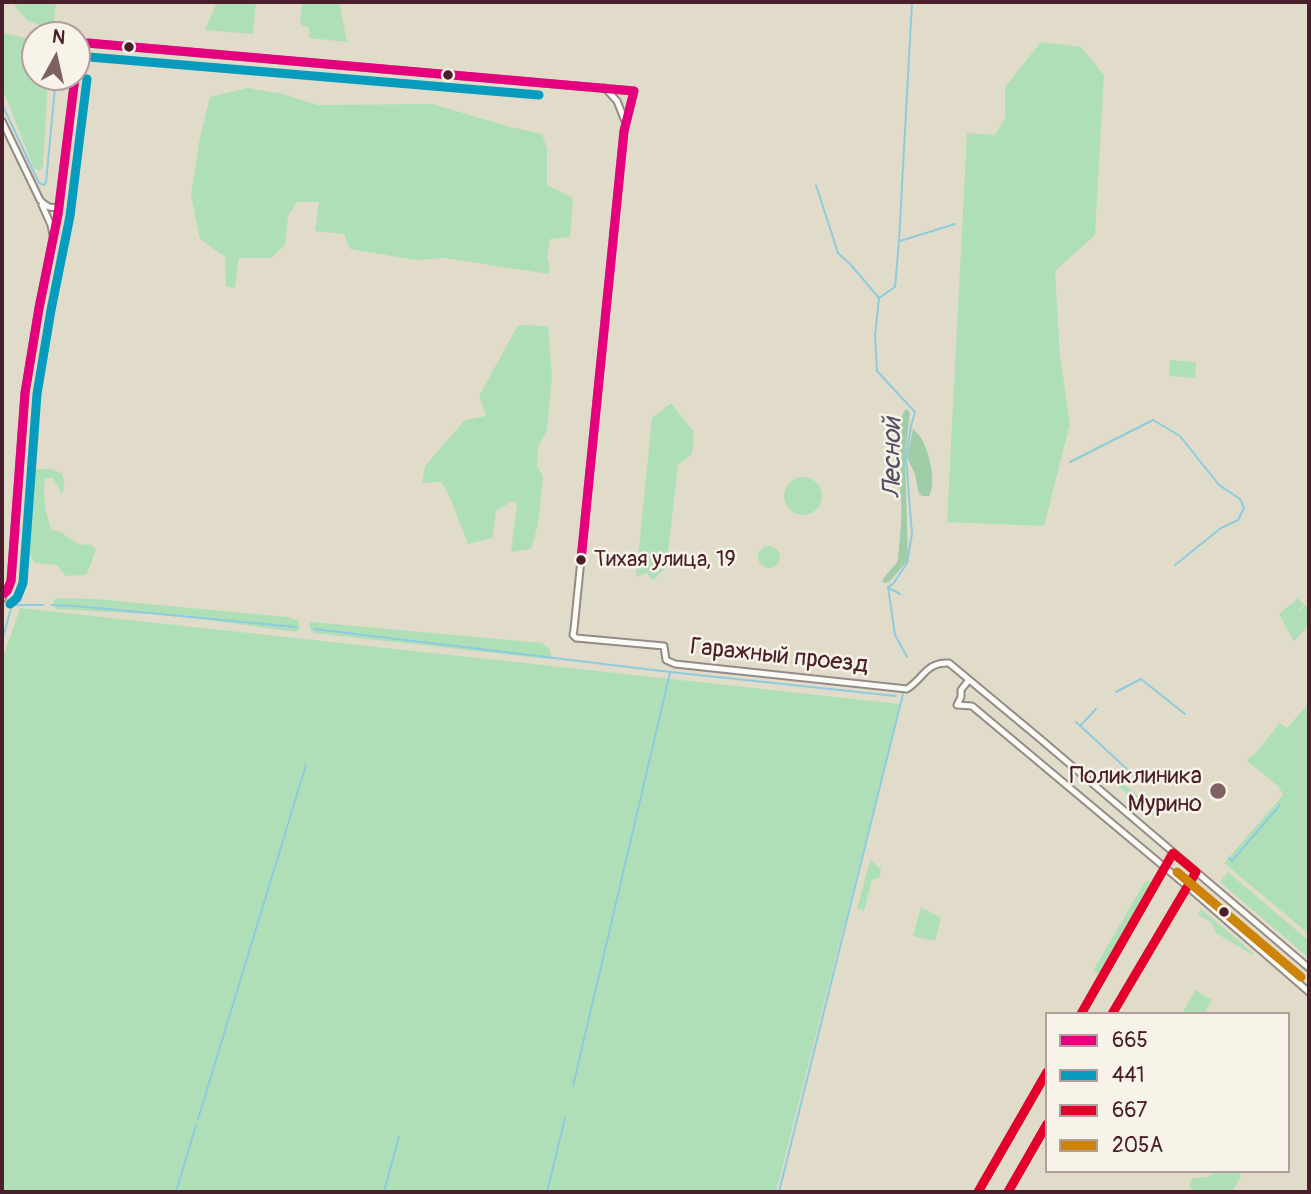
<!DOCTYPE html>
<meta charset="utf-8">
<style>
body{margin:0}
#map{position:relative;width:1311px;height:1194px;overflow:hidden;background:#e1dcca;font-family:Pangolin,sans-serif}
canvas{display:block}
.frame{position:absolute;inset:0;border:4px solid #4a1f2b;pointer-events:none}
.legend{position:absolute;left:1045px;top:1012px;width:245px;height:161px;box-sizing:border-box;background:#f7f3e8;border:2px solid #b29e9c;margin:0;padding:9px 12px;list-style:none;font-size:21px;color:#4a1f2b}
.legend li{display:flex;align-items:center;gap:14px;height:35px}
.legend b{width:35px;border:2px solid #b29e9c}
.north{position:absolute;left:21px;top:21px;width:70px;height:70px;box-sizing:border-box;background:#f7f3e8;border:2px solid #b29e9c;border-radius:50%;rotate:8deg;font-size:19px;font-weight:700;line-height:28px;text-align:center;color:#4a1f2b}
.north::after{content:'';display:block;margin:auto;width:24px;height:32px;background:#7f6163;clip-path:polygon(50% 0,100% 100%,50% 72%,0 100%)}
</style>
<div id="map">
<canvas width="1311" height="1194"></canvas>
<div class="frame"></div>
<ul class="legend">
<li><b style="height:9px;background:#e5007d"></b>665</li>
<li><b style="height:9px;background:#079bbe"></b>441</li>
<li><b style="height:9px;background:#e4002b"></b>667</li>
<li><b style="height:9px;background:#cc840b"></b>205А</li>
</ul>
<div class="north">N</div>
</div>
<script>
const context = document.querySelector('canvas').getContext('2d');
context.lineJoin = 'round';
function fillPath(path, color) {
  context.fillStyle = color;
  context.fill(path, 'evenodd');
}
function trace(path, color, width, dash) {
  context.strokeStyle = color;
  context.lineWidth = width;
  context.lineCap = dash ? 'butt' : 'round';
  context.setLineDash(dash || []);
  context.stroke(path);
}
function drawText(font, color, halo, rows, align = 'center') {
  context.font = font + ' Pangolin,sans-serif';
  context.lineWidth = 5;
  context.setLineDash([]);
  context.textBaseline = 'middle';
  context.strokeStyle = halo;
  context.fillStyle = color;
  for (const [text, x, y, turn = 0] of rows) {
    context.save();
    context.translate(x, y);
    context.rotate((+turn || 0) * Math.PI / 180);
    context.textAlign = isNaN(turn) ? turn : align;
    if (halo) context.strokeText(text, 0, 0);
    context.fillText(text, 0, 0);
    context.restore();
  }
}
fillPath(new Path2D(`
 M12,2H56L53,31L27,20Z
 M217,2H256L253,34L205,30Z
 M302,2H339L347,42L309,38V29L307,27L303,26L300,23Z
 M2,33L35,40V77H48L43,168L39,171L34,168L2,88Z
 M1041,42L1081,47L1104,75L1095,235L1055,271L1060,356L1070,424L1044,526L947,522L967,133L995,135L1005,118V87Z
 M248,88L283,94L317,105L433,104L506,126L542,134L547,149V185L573,198L570,237L550,239L547,259L550,265L549,274L444,258L415,260L350,249L344,234L315,231L319,202H297L288,216L285,245L271,258H239L235,288L226,286L225,257L200,239L191,195L200,137L210,97Z
 M518,325L548,326L552,376L547,430L538,447L537,466L543,476L538,525L531,549L511,552L517,504L512,501L496,511L492,538L468,544L449,495L441,482L422,483L425,466L465,420L486,416L479,396Z
 M1170,360L1196,362L1195,378L1169,376Z
 M671,403L694,432L692,454L678,465L668,554L664,569L653,581L647,573L636,577L652,418Z
 M36,469H52L62,474C64,481 66,488 62,494L53,478L45,479C42,496 46,513 51,529L62,533L79,545L90,544L96,549L89,569L85,575L66,576L57,565L35,563L29,552V499Z
 M784 496a19 19 0 1 1 38 0a19 19 0 1 1-38 0Z
 M758 557a11 11 0 1 1 22 0a11 11 0 1 1-22 0Z
 M59,598L96,599L287,617L298,620L300,628L297,632L170,615L56,609L53,600Z
 M1297,598L1304,604L1299,610H1301L1305,605L1309,609L1308,616L1309,624L1294,642L1279,614L1292,603L1293,604Z
 M20,608L900,704L776,1192H2V661Z
 M312,622L542,643L549,648L551,655L548,659L313,633L310,629V623Z
 M1309,703V934L1224,863L1283,795L1279,787L1246,760L1253,756L1280,723L1287,728Z
 M1116,778L1156,810L1155,815H1152L1114,783V779Z
 M870,860L881,869L879,878L872,880L864,911L857,909Z
 M1228,872L1309,941V958L1220,882Z
 M1147,881L1154,882L1102,972L1097,973L1093,971L1144,883Z
 M921,907L941,918L935,941L913,936Z
 M1201,909L1254,954H1251L1216,933L1211,922L1198,915Z
 M1195,990L1212,1000L1204,1014H1182Z
 M1217,1171C1225,1171 1237,1168 1241,1176L1232,1192H1198L1189,1187L1193,1178L1208,1177Z`), '#afdfb7');
fillPath(new Path2D(`
 M906,409L910,412L905,457L908,560L889,582L884,583L882,581C886,573 894,568 898,560C899,543 903,516 901,500C899,481 893,423 906,409Z
 M913,429C915,432 919,434 921,438C929,450 937,483 929,496H922L919,494L915,474L907,457Z`), '#a1cca8');
trace(new Path2D(`
 M2,104L39,183L44,185L46,182L56,77
 M816,185L838,253L851,265L879,298L875,336L877,371L915,412L911,426L906,457L912,534L907,563L893,584L888,587L895,635L907,657
 M900,241L955,224
 M879,298L895,287L899,241L912,2
 M1070,462L1153,420L1180,436L1219,485L1240,499L1244,508L1238,520L1221,528L1175,565
 M889,588L900,594
 M52,605L75,606L296,627
 M314,629L670,672L896,696
 M2,641L12,605H43
 M1116,692L1141,679L1185,714
 M1076,722L1143,784
 M1081,725L1096,709
 M1229,858L1232,861L1280,805
 M573,1086L670,673
 M198,1119L306,765
 M176,1192L196,1125
 M384,1192L399,1136
 M547,1192L565,1118
 M779,1192L903,694`), '#8dcbde', 2);
const street = new Path2D(`
 M77,63L81,47L86,43L634,91L624,131L574,629L573,635L576,638L664,646L666,660L675,664L907,689C924,678 926,662 949,663L1038,737L1309,968
 M605,88L617,101L625,121
 M2,121L40,200C46,206 51,210 59,206
 M42,205L51,225L53,235
 M2,599C4,592 9,589 11,581L25,393L39,308L58,214L75,77
 M968,681L961,690V697L957,705L972,706L1187,886L1309,992
 M1081,1014L1173,853
 M1112,1014L1196,872
 M978,1192L1047,1072
 M1008,1192L1047,1124`);
trace(street, '#958b84', 9);
trace(street, '#fafaf7', 5);
trace(new Path2D(`
 M81,47L88,43L634,91L624,131L581,560
 M3,594L7,591L11,581L25,393L39,308L58,214L75,77`), '#e5007d', 9);
trace(new Path2D(`
 M89,57L539,95
 M10,604L17,598L23,583L37,394L51,310L70,216L87,79`), '#079bbe', 9);
trace(new Path2D(`
 M1081,1014L1173,853L1196,872L1112,1014
 M978,1192L1047,1072
 M1008,1192L1047,1124`), '#e4002b', 9);
trace(new Path2D(`
 M1177,872L1301,977`), '#cc840b', 9);
for (const [x, y, r, color] of [
 [129,47,6,"#4a1f2b"],
 [448,75,6,"#4a1f2b"],
 [581,560,6,"#4a1f2b"],
 [1218,791,9,"#7f6163"],
 [1224,912,6,"#4a1f2b"]
]) {
  const dot = new Path2D();
  dot.arc(x, y, r, 0, 2 * Math.PI);
  context.fillStyle = color;
  context.fill(dot);
  trace(dot, '#f7f3e8', 2.5);
}
drawText('22px', '#4a1f2b', '#f7f3e8', [
 ["Тихая улица, 19",594,560]
], 'left');
drawText('24px', '#4a1f2b', '#f7f3e8', [
 ["Гаражный проезд",779,657,6]
]);
drawText('24px', '#4a1f2b', '#f7f3e8', [
 ["Поликлиника",1202,777],
 ["Мурино",1202,805]
], 'right');
drawText('italic 26px', '#535163', '#f7f3e8', [
 ["Лесной",893,458,-90]
]);
</script>
